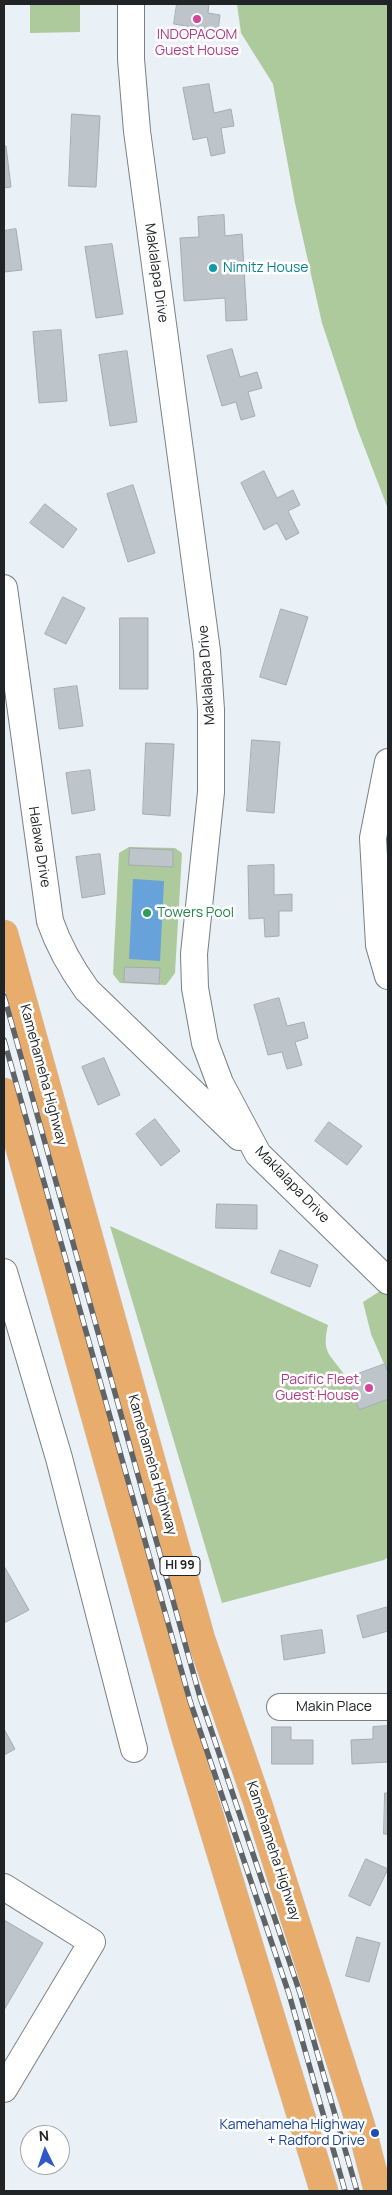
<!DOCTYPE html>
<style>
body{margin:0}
#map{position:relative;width:392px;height:2195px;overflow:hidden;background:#e9f0f6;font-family:Manrope,sans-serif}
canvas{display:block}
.frame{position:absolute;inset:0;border:5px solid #212426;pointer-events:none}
.north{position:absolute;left:20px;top:2125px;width:50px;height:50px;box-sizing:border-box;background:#fff;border:1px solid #a6a7a8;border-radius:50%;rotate:356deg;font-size:14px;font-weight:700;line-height:20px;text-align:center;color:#212426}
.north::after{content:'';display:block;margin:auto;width:18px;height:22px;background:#2e5ac9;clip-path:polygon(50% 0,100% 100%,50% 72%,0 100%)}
</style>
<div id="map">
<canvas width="392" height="2195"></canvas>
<div class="frame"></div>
<div class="north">N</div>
</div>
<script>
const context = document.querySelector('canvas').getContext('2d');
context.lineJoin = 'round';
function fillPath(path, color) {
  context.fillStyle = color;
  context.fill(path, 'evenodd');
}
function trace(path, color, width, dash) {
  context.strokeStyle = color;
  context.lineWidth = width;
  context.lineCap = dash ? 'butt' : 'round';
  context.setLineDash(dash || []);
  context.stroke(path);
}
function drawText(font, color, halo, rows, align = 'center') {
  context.font = font + ' Manrope,sans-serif';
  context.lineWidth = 5;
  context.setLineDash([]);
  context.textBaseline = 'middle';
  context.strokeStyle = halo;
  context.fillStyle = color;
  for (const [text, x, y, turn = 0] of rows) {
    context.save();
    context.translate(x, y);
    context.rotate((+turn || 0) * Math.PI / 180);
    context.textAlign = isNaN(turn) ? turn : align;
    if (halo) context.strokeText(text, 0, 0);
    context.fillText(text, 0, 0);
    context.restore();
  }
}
fillPath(new Path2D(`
 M30,4H80V32L30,33Z
 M237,4H388V509L357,428L322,323L295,203L273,84L241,33Z
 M129,847L175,848L182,853L175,973L166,985L120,983L113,974L119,853Z
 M110,1226L328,1325C321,1355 331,1354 346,1377C352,1386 355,1399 359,1409L388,1399V1557L384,1560L222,1603Z
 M388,1286V1373L371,1334L363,1302Z`), '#acca9c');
fillPath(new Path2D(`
 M133,879L164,881L160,961L129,959Z`), '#67a2da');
const building = new Path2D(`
 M177,4H209L208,13L220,15L218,31L174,24Z
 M209,84L214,113L231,109L234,126L221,128L225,153L211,156L207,137L193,140L183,88Z
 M72,114L100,116L96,187L69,186Z
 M4,146H6L11,187L4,188Z
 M224,215L225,236L242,234L247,320L226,321L225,298L184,301L180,238L199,237L198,217Z
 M16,229L22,270L4,272V231Z
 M112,244L123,314L96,318L85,247Z
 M61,330L67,401L39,403L33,332Z
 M232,349L240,377L257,372L262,388L248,392L255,416L241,420L236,402L222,406L207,356Z
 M127,351L137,422L110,426L99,355Z
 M264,471L277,498L293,490L300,505L288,511L299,533L286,540L277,523L264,530L241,483Z
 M133,485L155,553L128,562L107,494Z
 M45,504L77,529L63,548L30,523Z
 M63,597L85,608L66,644L45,634Z
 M281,609L308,617L286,685L260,677Z
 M120,618H148V689H120Z
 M77,686L83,726L59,729L54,689Z
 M252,740L280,742L274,813L247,811Z
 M146,743L174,744L170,816L143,814Z
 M90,770L95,810L72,814L66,773Z
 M130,848L173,850V867L129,865Z
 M100,854L105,894L82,898L76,857Z
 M274,865V895L292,894V911H279V936L265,937L264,918L249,919L248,866Z
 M125,967L160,968L159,984L124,982Z
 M279,998L287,1026L304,1022L308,1038L295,1042L302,1065L287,1069L282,1052L268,1055L254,1005Z
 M104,1058L120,1095L98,1105L82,1067Z
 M155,1119L180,1151L161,1166L136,1134Z
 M329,1122L362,1146L347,1165L315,1141Z
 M217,1204L257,1205V1229L216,1228Z
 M280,1250L318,1265L310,1287L271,1273Z
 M385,1364L388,1373V1399L359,1410L347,1378Z
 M4,1566L29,1610L4,1623Z
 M388,1607V1631L363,1638L357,1616Z
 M322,1630L325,1653L284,1660L281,1636Z
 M388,1726V1762L352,1764L351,1740L373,1739V1727Z
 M272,1727H291V1740H313V1764H272Z
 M4,1729L15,1749L4,1755Z
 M385,1793H388V1834H384Z
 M366,1859L388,1869L370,1906L349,1896Z
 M4,1920L43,1943L4,2010Z
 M357,1937L380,1943L369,1982L346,1976Z`);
fillPath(building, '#bec5ca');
trace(building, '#a5acb1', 1);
const minor = new Path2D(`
 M131,4V59L137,131L207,651L211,710V792L194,954L195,988L205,1043L220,1083L258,1154L388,1281
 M4,588L50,921C59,947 71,968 87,990L239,1137
 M388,762L373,838L379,945L388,976
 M4,1272L59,1458L134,1749
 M280,1707H388
 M4,1887L92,1942L4,2089`);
const major = new Path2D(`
 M4,934L201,1639L257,1801L361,2126L378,2191
 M4,1092L186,1739L324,2191`);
trace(minor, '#798085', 28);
trace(major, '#cacacb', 29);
trace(minor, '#fff', 26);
trace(major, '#e8ac6c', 28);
const rail = new Path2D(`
 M4,996L200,1697L300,1993L357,2191
 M4,1040L190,1701L289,1994L345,2191`);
trace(rail, '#606467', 5.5);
trace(rail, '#fff', 4, [11]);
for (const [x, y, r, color] of [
 [197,19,5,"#d1479c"],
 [213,268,5,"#0f9aa8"],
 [147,913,5,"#2e9e5b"],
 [369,1388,5,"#d1479c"],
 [375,2133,5,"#1a4fb4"]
]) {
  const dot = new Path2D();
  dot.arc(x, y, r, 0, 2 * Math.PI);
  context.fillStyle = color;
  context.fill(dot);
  trace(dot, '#fff', 2);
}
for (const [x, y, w] of [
 [180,1566,40]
]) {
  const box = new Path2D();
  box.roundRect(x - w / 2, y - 9.5, w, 19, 4);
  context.fillStyle = '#fff';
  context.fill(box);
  trace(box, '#212426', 1);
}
drawText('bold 12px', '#212426', null, [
 ["HI 99",180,1566]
]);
drawText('14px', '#b23c85', '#fff', [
 ["INDOPACOM",197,35],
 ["Guest House",197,51],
 ["Pacific Fleet",359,1380,"right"],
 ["Guest House",359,1396,"right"]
]);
drawText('14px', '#0d838f', '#fff', [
 ["Nimitz House",223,268]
], 'left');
drawText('14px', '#212426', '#fff', [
 ["Maklalapa Drive",156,273,82],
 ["Maklalapa Drive",207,675,-94],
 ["Halawa Drive",39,847,81],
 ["Kamehameha Highway",43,1075,75],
 ["Maklalapa Drive",292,1185,46],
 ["Kamehameha Highway",152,1465,74],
 ["Makin Place",334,1707],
 ["Kamehameha Highway",273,1851,72]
]);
drawText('14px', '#27864d', '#fff', [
 ["Towers Pool",157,913]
], 'left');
drawText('14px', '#164399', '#fff', [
 ["Kamehameha Highway",365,2125],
 ["+ Radford Drive",365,2141]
], 'right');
</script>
